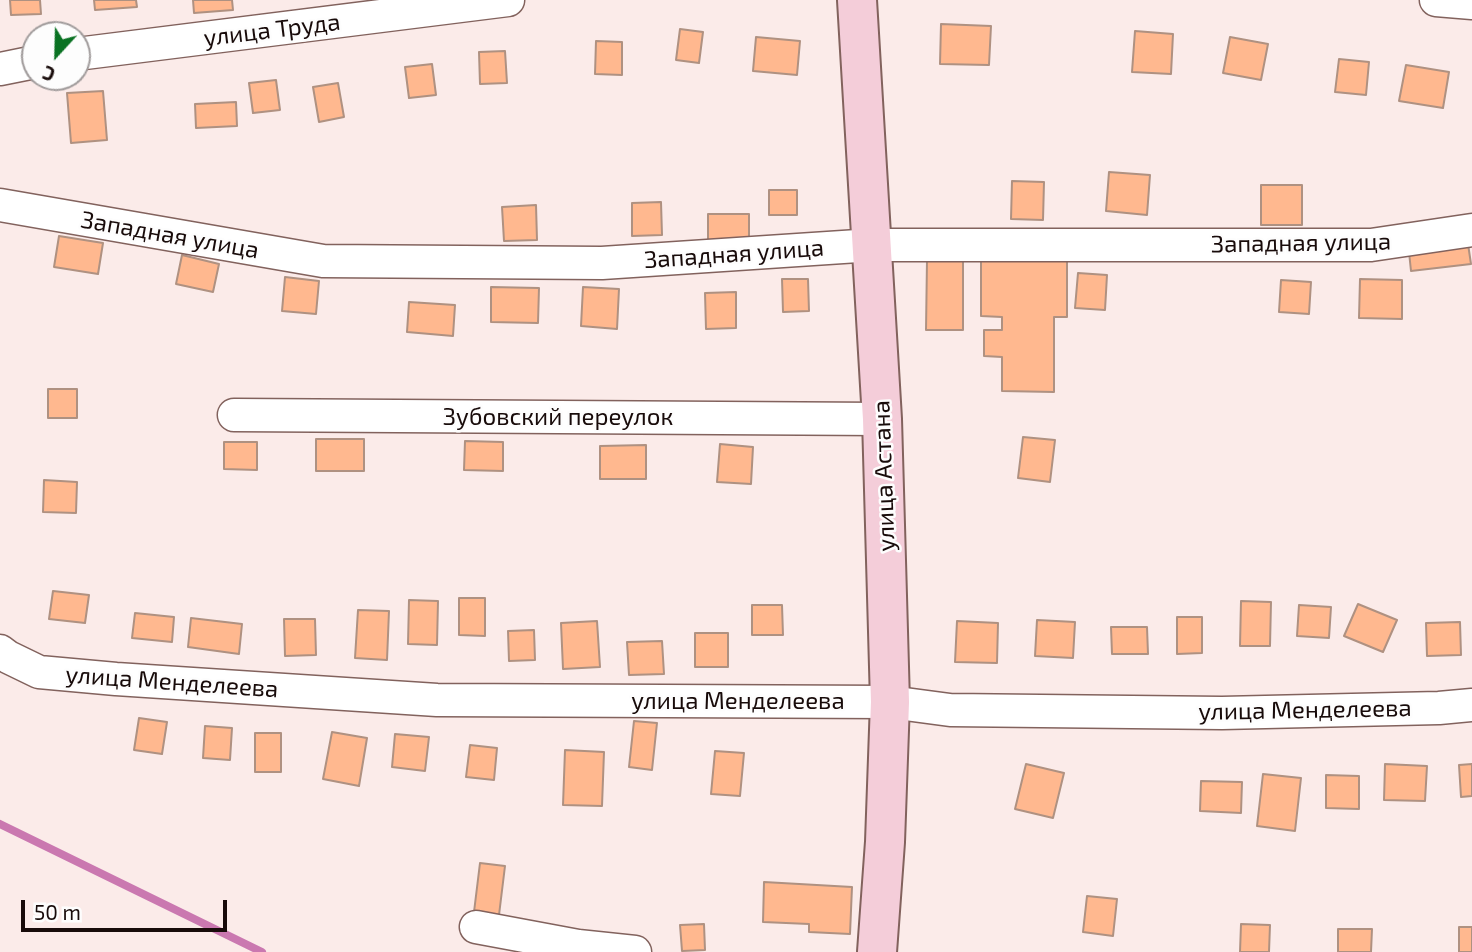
<!DOCTYPE html>
<meta charset="utf-8">
<style>
body{margin:0}
#map{position:relative;width:1472px;height:952px;overflow:hidden;background:#fbebe9;font-family:"Exo 2",sans-serif}
canvas{display:block}
.north{position:absolute;left:21px;top:21px;width:70px;height:70px;box-sizing:border-box;background:#fdfdfd;border:2px solid #a19c9c;border-radius:50%;rotate:202deg;font-size:19px;font-weight:700;line-height:28px;text-align:center;color:#180b0a}
.north::after{content:'';display:block;margin:auto;width:24px;height:32px;background:#0a7223;clip-path:polygon(50% 0,100% 100%,50% 72%,0 100%)}
.scale{position:absolute;left:21px;top:900px;width:206px;height:32px;box-sizing:border-box;border:4px solid #180b0a;border-top:0;padding-left:9px;font-size:21px;line-height:24px;white-space:nowrap;color:#180b0a;-webkit-text-stroke:5px #fdfdfd;paint-order:stroke}
</style>
<div id="map">
<canvas width="1472" height="952"></canvas>
<div class="north">С</div>
<div class="scale">50 m</div>
</div>
<script>
const context = document.querySelector('canvas').getContext('2d');
context.lineJoin = 'round';
function trace(path, color, width, dash) {
  context.strokeStyle = color;
  context.lineWidth = width;
  context.lineCap = dash ? 'butt' : 'round';
  context.setLineDash(dash || []);
  context.stroke(path);
}
function fillPath(path, color) {
  context.fillStyle = color;
  context.fill(path, 'evenodd');
}
function drawText(font, color, halo, rows, align = 'center') {
  context.font = font + ' "Exo 2",sans-serif';
  context.lineWidth = 5;
  context.setLineDash([]);
  context.textBaseline = 'middle';
  context.strokeStyle = halo;
  context.fillStyle = color;
  for (const [text, x, y, turn = 0] of rows) {
    context.save();
    context.translate(x, y);
    context.rotate((+turn || 0) * Math.PI / 180);
    context.textAlign = isNaN(turn) ? turn : align;
    if (halo) context.strokeText(text, 0, 0);
    context.fillText(text, 0, 0);
    context.restore();
  }
}
trace(new Path2D(`
 M0,824L262,952`), '#ca78b0', 8);
const building = new Path2D(`
 M10,0H40L41,14L11,15Z
 M94,0H136L137,7L95,10Z
 M193,0H232L233,10L194,13Z
 M941,24L991,26L989,65L940,64Z
 M680,29L703,32L699,63L676,60Z
 M1135,31L1173,34L1171,74L1132,72Z
 M756,37L800,41L797,75L753,71Z
 M1230,37L1268,44L1261,80L1223,73Z
 M596,41L622,42V75L595,74Z
 M505,51L507,83L480,84L479,52Z
 M1339,59L1369,62L1366,95L1335,92Z
 M432,64L436,95L409,98L405,67Z
 M1406,65L1449,72L1443,108L1399,101Z
 M276,80L280,110L253,113L249,83Z
 M338,83L344,117L319,122L313,87Z
 M103,91L107,140L71,143L67,93Z
 M236,102L237,126L196,128L195,104Z
 M1109,172L1150,175L1147,215L1106,211Z
 M1012,181L1044,182L1043,220L1011,219Z
 M1261,185H1302V225H1261Z
 M769,190H797V215H769Z
 M661,202L662,235L632,236V203Z
 M536,205L537,240L504,241L502,207Z
 M708,214H749V243L708,242Z
 M59,236L103,243L98,274L54,267Z
 M1468,244L1471,264L1411,271L1409,252Z
 M182,255L219,264L213,292L176,284Z
 M981,259H1067V317H1054V392L1002,391V357L984,356V330H1002V317L981,316Z
 M927,260H963V330H926Z
 M1078,273L1107,275L1105,310L1075,308Z
 M285,277L319,281L316,314L282,311Z
 M782,279H808L809,311L783,312Z
 M1360,279L1402,280V319L1359,318Z
 M1281,280L1311,282L1309,314L1279,312Z
 M491,287L539,288L538,323L491,322Z
 M583,287L619,289L617,329L581,326Z
 M736,292V328L706,329L705,293Z
 M409,302L455,305L453,336L407,332Z
 M48,389H77V418H48Z
 M1023,437L1055,440L1050,482L1018,478Z
 M316,439H364V471H316Z
 M465,441L503,442V471L464,470Z
 M224,442H257V470L224,469Z
 M720,444L753,447L751,484L717,482Z
 M646,445V479H600V446Z
 M44,480L77,482L76,513L43,512Z
 M53,591L89,595L85,623L49,619Z
 M459,598H485V636L459,635Z
 M409,600L438,601L437,645L408,644Z
 M1241,601L1271,602L1270,646H1240Z
 M1358,604L1397,620L1383,652L1344,636Z
 M752,605H782L783,635H752Z
 M1299,605L1331,607L1329,638L1297,636Z
 M358,610L389,611L387,660L355,658Z
 M135,613L174,617L172,642L132,638Z
 M1177,617H1202V653L1177,654Z
 M191,618L242,624L239,654L188,647Z
 M284,619H315L316,655L285,656Z
 M1037,620L1075,622L1073,658L1035,656Z
 M597,621L600,667L563,669L561,623Z
 M957,621L998,623L997,663L955,662Z
 M1460,622L1461,655L1427,656L1426,623Z
 M1111,627H1147L1148,654H1112Z
 M534,630L535,660L509,661L508,631Z
 M695,633H728V667H695Z
 M662,641L664,674L629,675L627,642Z
 M139,718L167,722L162,754L134,750Z
 M634,721L657,723L652,770L629,767Z
 M205,726L232,728L230,760L203,758Z
 M332,732L367,738L359,786L323,779Z
 M255,733H281V772H255Z
 M395,734L429,737L425,771L392,767Z
 M470,745L497,748L494,780L466,777Z
 M565,750L604,752L602,806L563,805Z
 M715,751L744,753L740,796L711,794Z
 M1026,764L1064,773L1053,818L1015,809Z
 M1385,764L1427,766L1425,801L1384,800Z
 M1472,764V796L1461,797L1459,765Z
 M1263,774L1301,778L1295,831L1257,826Z
 M1326,775L1359,776V809L1326,808Z
 M1201,781L1242,782L1241,813L1200,811Z
 M480,863L505,866L499,915L474,912Z
 M764,882L852,887L850,934L809,932V924L763,922Z
 M1087,896L1117,899L1113,936L1083,932Z
 M704,924L705,950L682,951L680,925Z
 M1241,924L1270,925L1269,952H1240Z
 M1459,927H1472V952H1459Z
 M1338,929H1372L1371,952H1338Z`);
fillPath(building, '#ffb88f');
trace(building, '#af9181', 2);
const street = new Path2D(`
 M1436,0L1472,3
 M77,54L508,0
 M0,69L35,62
 M0,205L323,261L602,263L873,245H1371L1472,230
 M234,415L882,419
 M0,651L8,657L39,672L116,679L437,700L890,702L950,710L1222,713L1439,708L1472,705
 M476,927L578,946L635,952`);
const secondary = new Path2D(`
 M857,0L882,419L890,702L885,842L877,952`);
trace(street, '#82625d', 35);
trace(secondary, '#82625d', 42);
trace(street, '#fff', 32);
trace(secondary, '#f4cdd9', 38);
drawText('24px', '#180b0a', '#fdfdfd', [
 ["улица Труда",272,30,-7],
 ["Западная улица",170,235,10],
 ["Западная улица",1301,243,-1],
 ["Западная улица",734,254,-4],
 ["Зубовский переулок",558,417],
 ["улица Астана",884,476,-92],
 ["улица Менделеева",172,682,4],
 ["улица Менделеева",738,701],
 ["улица Менделеева",1305,710,-1]
]);
</script>
